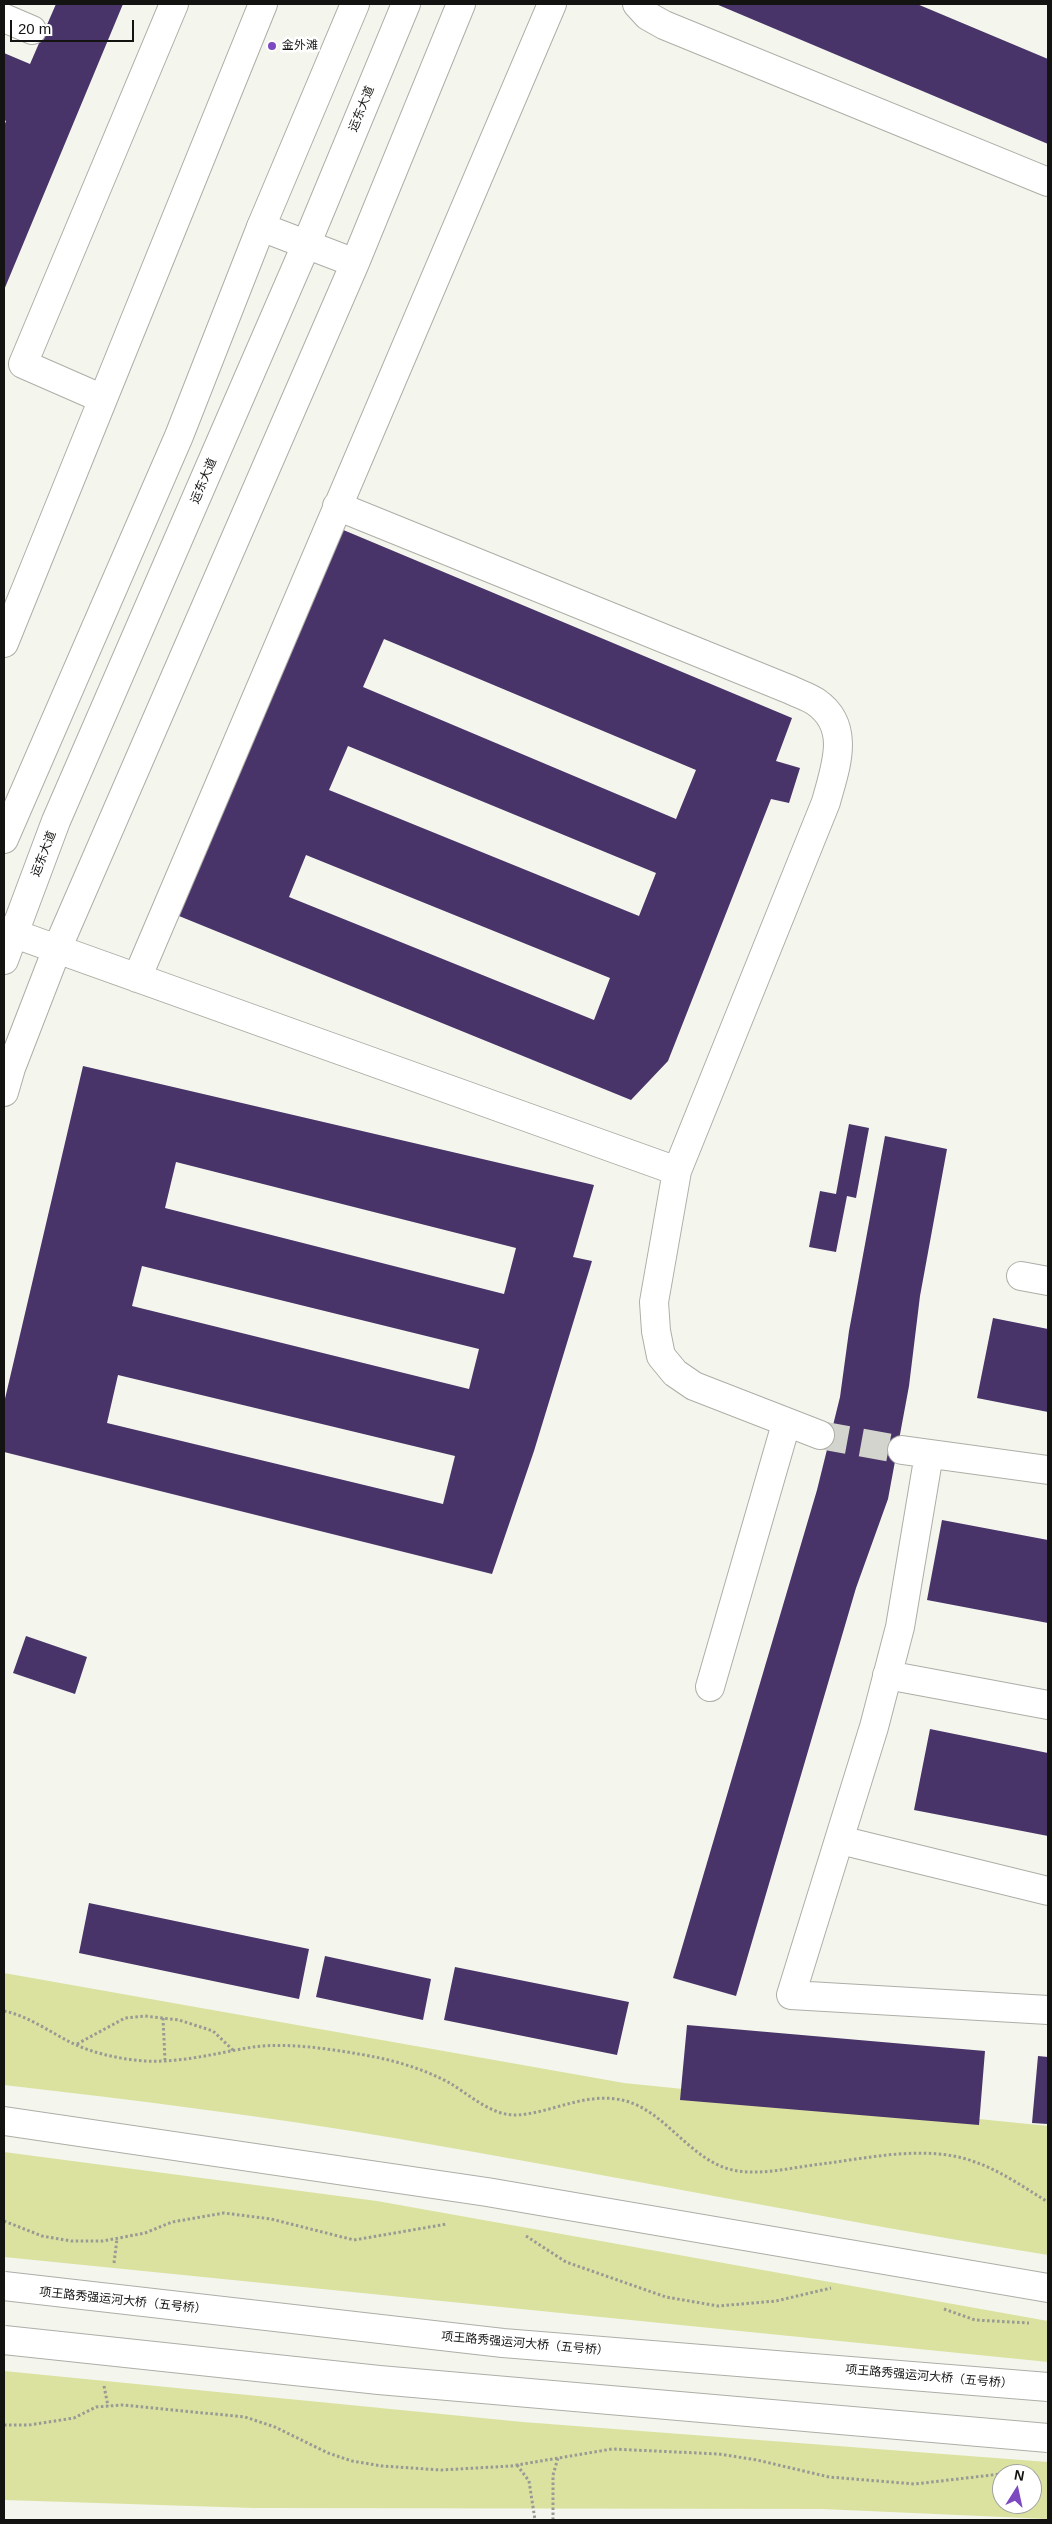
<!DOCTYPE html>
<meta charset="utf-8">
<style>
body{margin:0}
#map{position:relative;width:1052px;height:2524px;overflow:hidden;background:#f4f6ee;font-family:Helvetica,sans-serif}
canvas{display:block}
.frame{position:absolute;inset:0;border:5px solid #131311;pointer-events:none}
.north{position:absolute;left:992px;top:2464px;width:50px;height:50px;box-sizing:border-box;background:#fff;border:1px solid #a1a1a0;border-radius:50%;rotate:10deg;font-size:14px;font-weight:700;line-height:20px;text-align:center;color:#131311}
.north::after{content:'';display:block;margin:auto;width:18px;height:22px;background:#7c49c1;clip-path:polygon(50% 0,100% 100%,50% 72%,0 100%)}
.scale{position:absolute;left:10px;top:20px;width:124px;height:22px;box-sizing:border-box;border:2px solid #131311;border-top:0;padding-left:6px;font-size:15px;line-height:18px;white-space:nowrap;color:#131311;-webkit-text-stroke:4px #fff;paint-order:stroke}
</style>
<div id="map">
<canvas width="1052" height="2524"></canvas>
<div class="frame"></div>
<div class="north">N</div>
<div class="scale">20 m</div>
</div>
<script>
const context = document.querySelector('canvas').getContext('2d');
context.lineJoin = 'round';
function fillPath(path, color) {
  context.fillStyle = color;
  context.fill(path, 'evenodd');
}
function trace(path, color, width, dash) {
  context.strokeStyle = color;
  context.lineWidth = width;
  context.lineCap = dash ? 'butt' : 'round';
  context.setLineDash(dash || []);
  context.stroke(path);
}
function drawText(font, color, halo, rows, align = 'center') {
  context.font = font + ' Helvetica,"Noto Sans SC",sans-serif';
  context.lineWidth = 5;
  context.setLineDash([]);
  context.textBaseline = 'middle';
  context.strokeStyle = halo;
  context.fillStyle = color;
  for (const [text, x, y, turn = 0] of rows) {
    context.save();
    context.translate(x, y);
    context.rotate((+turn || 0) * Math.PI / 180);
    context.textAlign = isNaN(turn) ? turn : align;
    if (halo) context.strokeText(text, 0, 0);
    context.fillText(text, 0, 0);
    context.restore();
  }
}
fillPath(new Path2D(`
 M4,1973L624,2083L1048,2126V2255C829,2220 612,2175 394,2138C264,2116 134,2100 4,2085Z
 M4,2152L377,2201L1048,2321V2362L4,2257Z
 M4,2371L523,2422L1048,2462V2519L822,2509L253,2508L4,2500ZM1002,2474H1032V2504H1002Z`), '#dbe2a0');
fillPath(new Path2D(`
 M56,4H123L4,290V126L6,121L4,120V53L30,64Z
 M716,4H917L1048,59V144Z
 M341,529L792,718L776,761L800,768L789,803L771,799L668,1061L631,1100L179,916ZM384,639L696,770L676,819L363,687ZM348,746L656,873L639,916L329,790ZM306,855L610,978L594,1020L289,897Z
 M83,1066L594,1185L573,1257L592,1261L534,1451L492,1574L4,1452V1403ZM176,1162L516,1248L504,1294L165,1208ZM142,1266L479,1349L469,1389L132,1306ZM118,1375L455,1456L443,1504L107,1423Z
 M849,1124L869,1128L856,1198L847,1196L836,1252L809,1247L820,1191L836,1194Z
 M885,1136L947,1149L920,1296L909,1386L888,1499L856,1588L736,1996L673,1978L817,1490L840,1397L849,1331Z
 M993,1318L1048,1329V1412L977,1398Z
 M942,1520L1048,1540V1623L927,1600Z
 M26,1636L87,1657L75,1694L13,1673Z
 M930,1729L1048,1753V1836L914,1810Z
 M89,1903L309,1949L299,1999L79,1953Z
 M325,1956L431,1979L423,2020L316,1997Z
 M455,1967L629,2002L617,2055L444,2020Z
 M687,2025L985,2051L979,2125L680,2100Z
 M1038,2056L1048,2057V2124L1032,2123Z`), '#493469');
trace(new Path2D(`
 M820,1435L902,1450`), '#d2d4cd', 28, [28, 14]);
const minor = new Path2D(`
 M637,4L648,16L664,25L1048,182
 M4,18L32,30
 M261,227L355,263
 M103,399L23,364L174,4
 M337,506L791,690C799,694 809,697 816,702C852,727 835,768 826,802L677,1171L654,1302L656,1331L661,1356L675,1373L694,1386L820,1435
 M4,643L263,4
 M4,930L677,1171
 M137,978L552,4
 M4,1092L11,1068L57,949L355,263L461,4
 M1021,1276L1048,1281
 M902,1450L1048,1470
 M929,1454L900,1627L874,1727L791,1995L1048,2010
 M887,1675L1048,1705
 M710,1687L786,1424
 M840,1840L1048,1891
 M4,2121L487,2192L1048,2288`);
const major = new Path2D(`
 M4,839L179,436L261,227L355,4
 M4,960L56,821L306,245L406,4`);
trace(minor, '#adaea7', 30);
trace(major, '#adaea7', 30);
trace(new Path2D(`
 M4,2011C29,2016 51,2033 74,2044C96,2054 120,2059 144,2061C182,2063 216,2053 253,2047C290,2042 338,2050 375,2057C400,2062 425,2070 448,2082C469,2094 491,2116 517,2115C550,2113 582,2094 616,2099C665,2105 689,2164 738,2171C765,2175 794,2167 821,2164C870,2158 927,2144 975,2162C1001,2171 1025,2188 1048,2202
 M163,2018L165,2060
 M77,2044L125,2018L145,2016L179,2020L213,2031L234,2051
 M4,2221L42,2236L71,2241H103L145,2233L172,2222L224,2213L271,2219L354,2240L447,2224
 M526,2236L566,2262L666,2297L718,2306L776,2301L831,2288
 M114,2263L117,2239
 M944,2309L975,2320L1029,2323
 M104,2386L108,2406
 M4,2425H29L74,2418L96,2407L122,2405L245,2417L275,2427L328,2453L352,2461L382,2466L441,2470L511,2466L612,2449L719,2454L757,2460L829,2477L915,2484L1009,2473
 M517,2465L529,2481L535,2520
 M553,2520V2475L558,2458`), '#999a94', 3, [2.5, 2.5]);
trace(minor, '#fff', 28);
trace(major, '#fff', 28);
const majorBridge = new Path2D(`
 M4,2286L503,2343L1048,2387
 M4,2340L379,2380L1048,2438`);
trace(majorBridge, '#adaea7', 30, []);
trace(majorBridge, '#fff', 28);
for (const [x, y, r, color] of [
 [272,46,5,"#7c49c1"]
]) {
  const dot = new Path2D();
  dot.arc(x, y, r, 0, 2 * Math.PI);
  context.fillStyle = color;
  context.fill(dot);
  trace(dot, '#fff', 2);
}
drawText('12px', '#131311', '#fff', [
 ["金外滩",282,46]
], 'left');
drawText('12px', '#131311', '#fff', [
 ["运东大道",362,109,-68],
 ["运东大道",204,481,-67],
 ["运东大道",44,854,-69],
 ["项王路秀强运河大桥（五号桥）",123,2301,6],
 ["项王路秀强运河大桥（五号桥）",525,2344,5],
 ["项王路秀强运河大桥（五号桥）",929,2377,5]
]);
</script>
